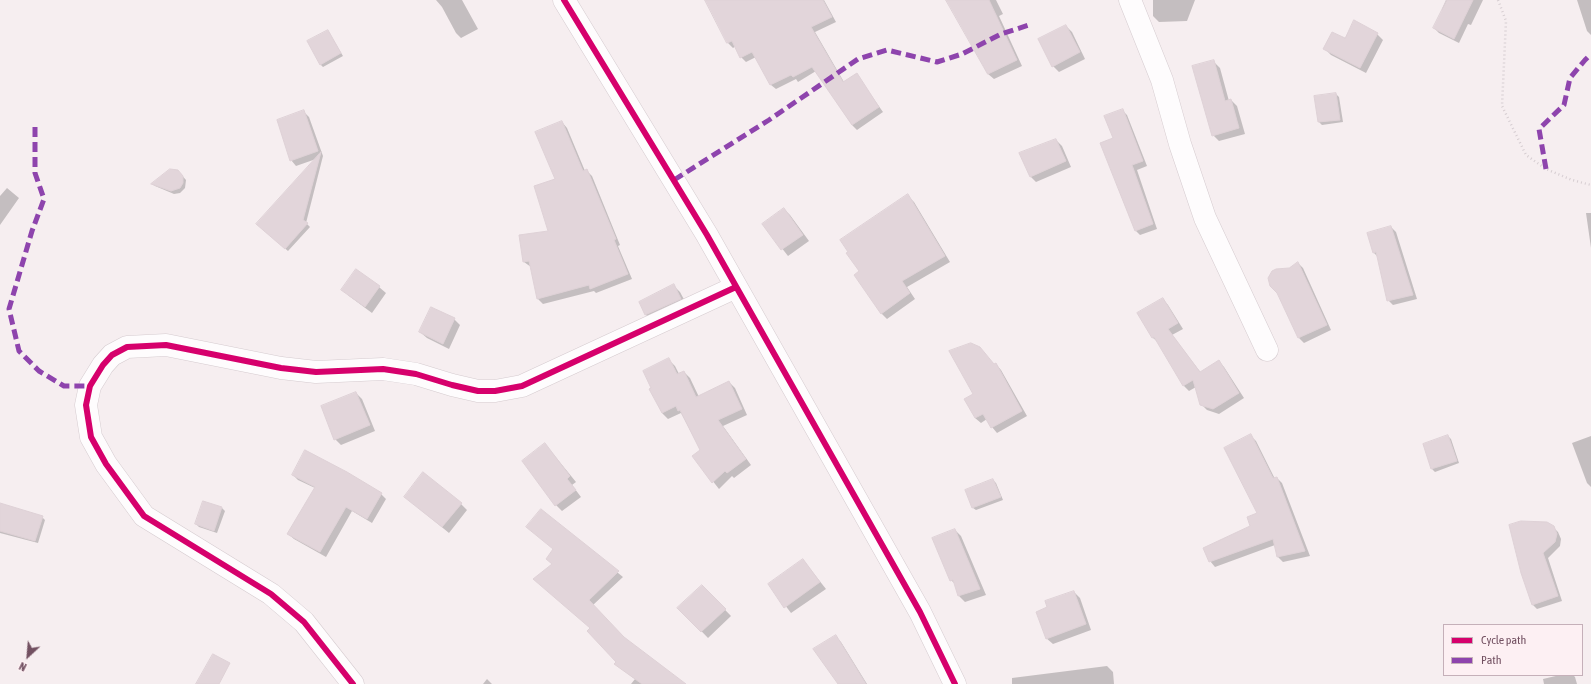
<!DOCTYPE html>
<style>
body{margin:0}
#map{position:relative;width:1591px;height:684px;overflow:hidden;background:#f6eef0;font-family:"Asap Condensed",sans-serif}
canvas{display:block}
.legend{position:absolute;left:1443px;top:624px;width:140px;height:52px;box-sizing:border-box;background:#fdf0f3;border:1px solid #c5b0b9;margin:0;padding:5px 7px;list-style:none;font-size:12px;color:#725061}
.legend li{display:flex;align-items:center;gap:8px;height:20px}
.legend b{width:20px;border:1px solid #c5b0b9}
.north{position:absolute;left:8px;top:636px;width:40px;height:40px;-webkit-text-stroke:3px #fdf0f3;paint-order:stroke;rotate:206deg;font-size:11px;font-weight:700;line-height:16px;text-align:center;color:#725061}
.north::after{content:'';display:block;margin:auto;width:14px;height:18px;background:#725061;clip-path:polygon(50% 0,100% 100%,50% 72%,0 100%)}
</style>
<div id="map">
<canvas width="1591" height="684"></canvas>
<ul class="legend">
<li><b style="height:5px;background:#d6006c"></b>Cycle path</li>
<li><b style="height:5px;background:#8e44ad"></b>Path</li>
</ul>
<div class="north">N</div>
</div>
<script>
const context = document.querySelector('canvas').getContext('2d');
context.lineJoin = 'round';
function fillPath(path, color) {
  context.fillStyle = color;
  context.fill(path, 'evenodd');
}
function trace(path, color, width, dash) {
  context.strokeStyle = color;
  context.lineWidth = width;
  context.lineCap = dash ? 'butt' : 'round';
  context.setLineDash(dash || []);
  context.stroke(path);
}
fillPath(new Path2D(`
 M436,0H462L478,29L461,38L456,33L442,7Z
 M706,0H824L836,22L815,32L844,82L856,74L883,112L857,130L852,125L816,71L798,82L796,79L776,89L771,85L756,57L746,62L741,57L736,46L733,48L728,43Z
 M947,0H996L1003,14L999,16L1022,66L994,79L988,74Z
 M1153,0H1195L1187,21L1159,22L1153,16Z
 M1446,0H1483L1471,25L1468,24L1459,43L1439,33L1434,28L1443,11L1442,9Z
 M1577,0H1591V35L1587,31Z
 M1066,26L1072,32L1085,59L1059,72L1053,66Z
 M328,31L343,56L323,67L320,64Z
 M1377,34L1383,40L1366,73L1331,55L1325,49Z
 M1214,62L1220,68L1229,101L1231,100L1237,106L1245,134L1219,141L1213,135Z
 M1336,94L1339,97L1343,122L1322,125L1319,122L1315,97Z
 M1122,110L1127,115L1147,166L1137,170L1157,229L1140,235L1136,231L1114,138Z
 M304,112L309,117L323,156L306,223L310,227L288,251L260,227L316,159L296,166L291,160Z
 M562,122L567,128L585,171H587L592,176L620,245L618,246L632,279L596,293L594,291L543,304L538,299L531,267L524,262L549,232L557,180Z
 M1056,140L1062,146L1071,167L1036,182L1030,176Z
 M178,171L186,180L185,188L180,193L174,194L155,186L152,184Z
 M7,188L19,198L0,225V196Z
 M908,196L914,202L950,262L907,287L915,299L887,319L881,313L860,272Z
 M784,209L790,215L809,241L788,256L763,224Z
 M1586,213H1591V248Z
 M1391,227L1396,232L1417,299L1393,305L1388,300L1378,257L1374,253Z
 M1298,263L1303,268L1331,330L1304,343L1299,338L1278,293L1289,269Z
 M356,271L379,287L386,293L372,313L349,296L343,290Z
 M674,286L680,292L687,305L652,321L646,315L640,302Z
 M1163,299L1168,305L1183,329L1172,335L1201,373L1219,361L1224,367L1244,398L1219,414L1207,410L1201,404L1196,387L1189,391L1184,386L1159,343L1153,338L1138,313Z
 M454,319L460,325L449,349L427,338L420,332Z
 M669,360L675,366L679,374L684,372L690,378L699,397L729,382L735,388L747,415L723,426L751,465L734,478L732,476L719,489L693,456L701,451L681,413L668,419L662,413L650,389Z
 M996,364L1001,370L1027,416L997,433L992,427L987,419L981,423L975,418V394Z
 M356,393L362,399L375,431L341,445L335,439Z
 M1251,436L1256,441L1275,479L1277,478L1282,483L1310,556L1283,562L1278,557L1275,545L1215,567L1210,561L1252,526L1258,514Z
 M1448,436L1451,439L1459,463L1435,472L1432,469L1424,444Z
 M1591,436V487L1587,483L1572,443Z
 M545,444L576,482L572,485L581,497L562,511L556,505Z
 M346,473L381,494L386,499L372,523L352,511L326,557L294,539L288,534L315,488L298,480L293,475Z
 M993,480L996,483L1003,500L976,510L973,508L966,491Z
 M405,497L461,504L467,510L449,533Z
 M0,504L42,517L45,520L38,543L0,533Z
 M222,508L225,511L217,533L199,527L196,524Z
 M541,511L623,577L593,605L624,639L683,684H631L635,679L615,664L617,662L591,628L553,565L554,550Z
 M1553,527L1558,532L1561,539L1560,546L1548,558L1562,601L1537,609L1532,604L1522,573Z
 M955,530L961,536L986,595L965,602L959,596L956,585L951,580Z
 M803,560L826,589L791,613L769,584Z
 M702,586L731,616L708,638L679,608Z
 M1074,592L1080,598L1091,630L1053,644L1046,638L1049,608Z
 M836,637L841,642L867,684H839Z
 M1107,666L1113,672L1114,684H1012V678Z
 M1560,675H1573L1575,677L1577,684H1544L1543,679Z
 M487,679L492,684H483Z`), '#0003');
const building = new Path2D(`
 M705,0H823L832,17L811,27L843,82L857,73L879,107L852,125L812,67L793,77L791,75L770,85L752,52L740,58L732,41L727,43Z
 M946,0H989L1017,60L988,74Z
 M1447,0H1473L1454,39L1433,28Z
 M1354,20L1378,33L1360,68L1323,49L1332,32L1345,38Z
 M1066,25L1080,52L1052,67L1038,39Z
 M328,30L341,53L320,65L307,41Z
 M1214,60L1225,101L1231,99L1239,128L1212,136L1192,66Z
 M1336,93L1340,120L1318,122L1314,96Z
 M1123,109L1143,161L1132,165L1153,224L1135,231L1100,143L1113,138L1104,116Z
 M304,110L318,151L290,161L277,120Z
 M562,121L583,171L587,169L616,239L614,240L628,274L590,289L589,285L537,299L529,261L523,262L519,235L548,231L534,186L555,179L535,132Z
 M1056,139L1066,161L1030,177L1019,153Z
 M321,152L303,220L308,223L285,249L256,224Z
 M170,169L178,170L183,176V183L180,188L171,191L151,184Z
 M908,194L945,256L902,281L910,293L881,314L854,275L859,271L846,253L848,252L840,240Z
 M784,208L803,235L781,250L762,224Z
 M1391,226L1413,295L1387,301L1376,252L1373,253L1367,233Z
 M1298,262L1327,325L1298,338L1277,293L1270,286L1268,278L1272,271L1276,269L1289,268Z
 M356,269L380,286L365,307L341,290Z
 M674,284L681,299L645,315L639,302Z
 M1163,298L1178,323L1168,329L1200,372L1219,360L1239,393L1213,409L1200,405L1193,380L1183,386L1154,337L1152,338L1137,313Z
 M431,307L455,318L443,344L419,332Z
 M971,343L980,347L994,364L996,363L1022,411L991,428L983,414L975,418L964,399L973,394L949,351Z
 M669,358L677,374L684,371L696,397L729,381L742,409L718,420L746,459L727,473L725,471L712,483L692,456L700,450L680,410L678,411L676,406L662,413L649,389L651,388L643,371Z
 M356,392L370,425L334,440L321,406Z
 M1251,434L1273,478L1277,477L1305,551L1277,557L1273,539L1209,562L1203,548L1250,526L1247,517L1257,513L1224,448Z
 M1448,435L1457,461L1431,469L1423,444Z
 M545,443L570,476L567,479L576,490L555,506L522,461Z
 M305,450L347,472L382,493L367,519L346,507L320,552L287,534L315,487L292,475Z
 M423,472L462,503L442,527L404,497Z
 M993,479L1001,497L972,508L965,490Z
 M203,501L222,507L214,531L195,524Z
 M0,503L43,516L35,541L0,531Z
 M541,509L619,571L589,600L624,637L686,684H642L614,664L616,662L587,631L590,628L533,579L552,564L546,559L553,549L526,527Z
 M1521,521L1547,522L1554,526L1557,534L1555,542L1543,553L1558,596L1532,605L1521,573L1509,525Z
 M955,529L980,589L958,596L953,580L950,581L932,538Z
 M803,559L820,582L784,608L768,584Z
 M702,585L726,609L701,632L677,608Z
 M1074,591L1086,624L1046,639L1036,612L1047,607L1045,601Z
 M836,635L866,684H838L813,649Z
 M213,654L230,663L219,684H196Z`);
fillPath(building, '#e2d5da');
trace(building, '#ded1d6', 1);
const minor = new Path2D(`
 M564,0L707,235L920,612L955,684
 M1130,0L1162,80L1180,144L1205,218L1267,350
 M353,684L304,622L271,594L144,516L106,464L91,437L86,405L90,386L103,365L112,355L127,347L166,345L281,368L316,372L383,369L416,374L452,385L478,391H495L522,386L736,287`);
trace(minor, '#d5cbcf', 23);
trace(new Path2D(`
 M1498,0L1506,21L1502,106L1526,155L1546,169L1572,180L1591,185`), '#d6cdd1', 2.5, [1, 3]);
trace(minor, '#fefcfd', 22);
trace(new Path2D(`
 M35,127V173L44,199L32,231L9,309L19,351L39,371L64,386H90
 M1546,169L1539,129L1564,105L1570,78L1585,60L1591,54
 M674,180L769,120L858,59L887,50L937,62L962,54L1001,34L1029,25`), '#8e44ad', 5, [10, 5]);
trace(new Path2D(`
 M564,0L707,235L920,612L955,684
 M353,684L304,622L271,594L144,516L106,464L91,437L86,405L90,386L103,365L112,355L127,347L166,345L281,368L316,372L383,369L416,374L452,385L478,391H495L522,386L736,287`), '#d6006c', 6);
</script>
